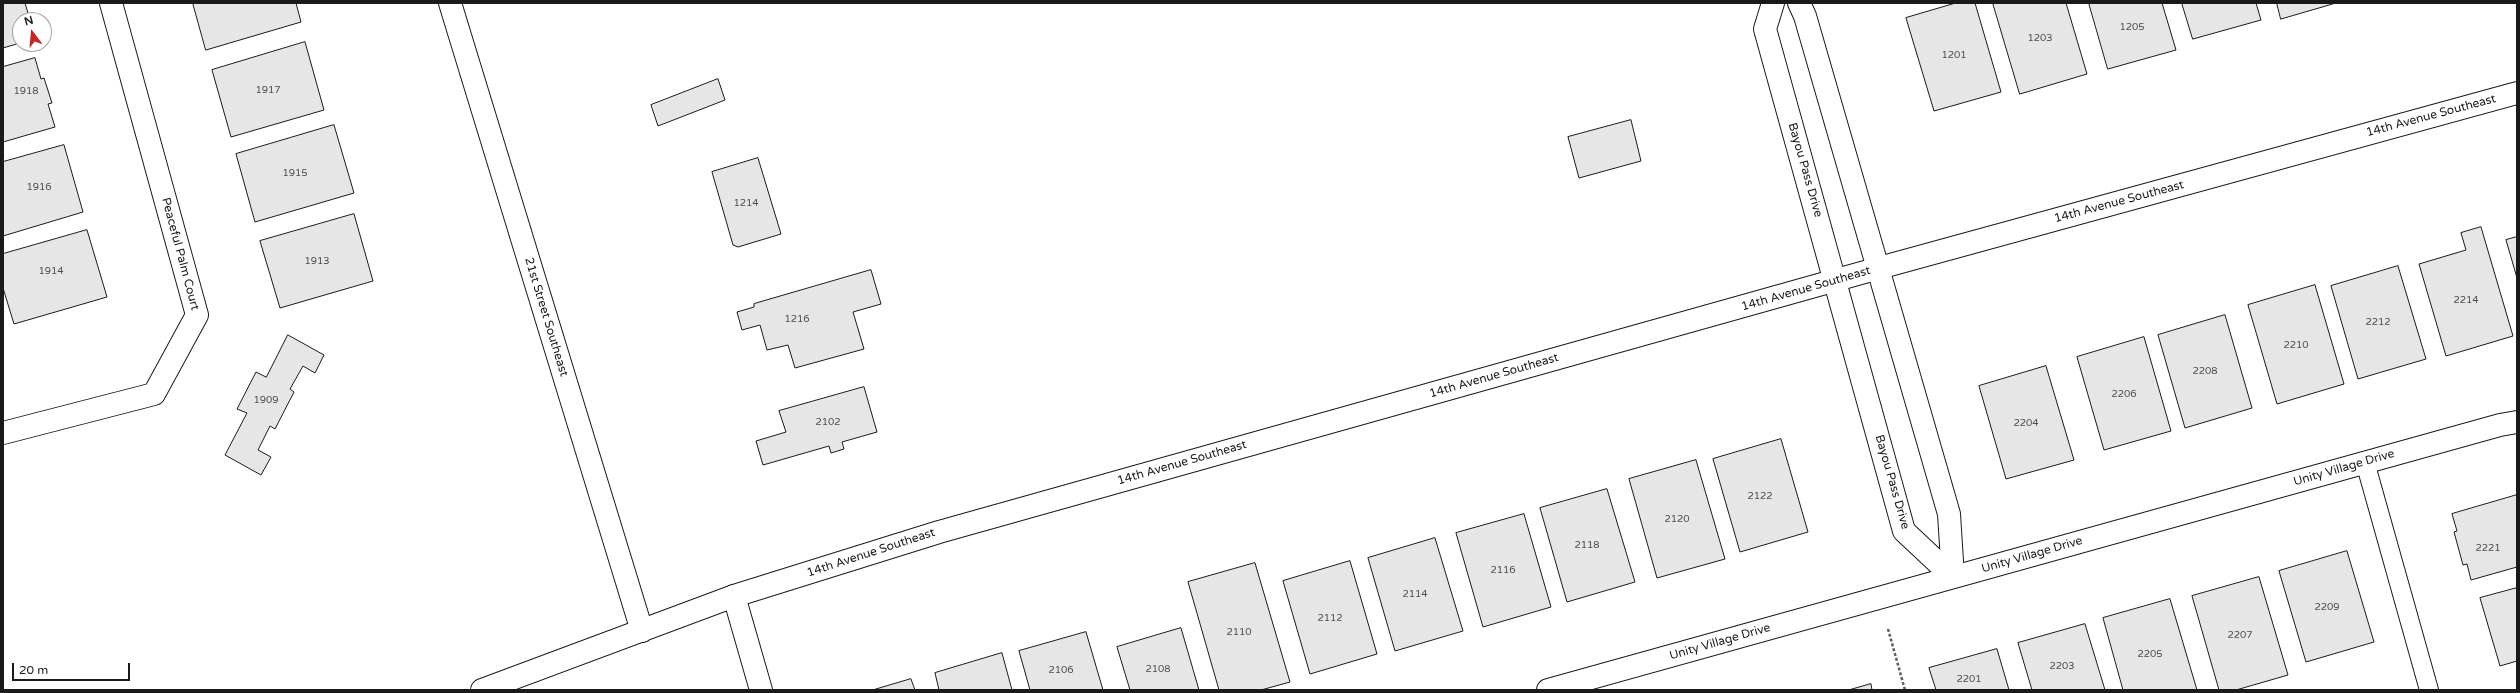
<!DOCTYPE html>
<style>
body{margin:0}
#map{position:relative;width:2520px;height:693px;overflow:hidden;background:#fff;font-family:"Varela Round",sans-serif}
canvas{display:block}
.frame{position:absolute;inset:0;border:4px solid #1a1a1a;pointer-events:none}
.north{position:absolute;left:12px;top:12px;width:40px;height:40px;box-sizing:border-box;background:#fff;border:1px solid #a3a3a3;border-radius:50%;rotate:344deg;font-size:11px;font-weight:700;line-height:16px;text-align:center;color:#1a1a1a}
.north::after{content:'';display:block;margin:auto;width:14px;height:18px;background:#c62828;clip-path:polygon(50% 0,100% 100%,50% 72%,0 100%)}
.scale{position:absolute;left:12px;top:663px;width:118px;height:18px;box-sizing:border-box;border:2px solid #1a1a1a;border-top:0;padding-left:5px;font-size:12px;line-height:14px;white-space:nowrap;color:#1a1a1a;-webkit-text-stroke:3px #fff;paint-order:stroke}
</style>
<div id="map">
<canvas width="2520" height="693"></canvas>
<div class="frame"></div>
<div class="north">N</div>
<div class="scale">20 m</div>
</div>
<script>
const context = document.querySelector('canvas').getContext('2d');
context.lineJoin = 'round';
function fillPath(path, color) {
  context.fillStyle = color;
  context.fill(path, 'evenodd');
}
function trace(path, color, width, dash) {
  context.strokeStyle = color;
  context.lineWidth = width;
  context.lineCap = dash ? 'butt' : 'round';
  context.setLineDash(dash || []);
  context.stroke(path);
}
function drawText(font, color, halo, rows, align = 'center') {
  context.font = font + ' "Varela Round",sans-serif';
  context.lineWidth = 3;
  context.setLineDash([]);
  context.textBaseline = 'middle';
  context.strokeStyle = halo;
  context.fillStyle = color;
  for (const [text, x, y, turn = 0] of rows) {
    context.save();
    context.translate(x, y);
    context.rotate((+turn || 0) * Math.PI / 180);
    context.textAlign = isNaN(turn) ? turn : align;
    if (halo) context.strokeText(text, 0, 0);
    context.fillText(text, 0, 0);
    context.restore();
  }
}
const building = new Path2D(`
 M3,3H25L30,20H20V43L3,48Z
 M193,3H296L301,22L206,50Z
 M1956,3H1975L2001,92L1934,111L1906,18Z
 M1993,3H2066L2087,74L2020,94Z
 M2089,3H2162L2176,50L2108,69Z
 M2182,3H2256L2261,20L2193,39Z
 M2277,3H2336L2281,19Z
 M305,42L324,110L231,137L212,70Z
 M35,58L41,79L44,78L52,103L48,104L55,127L3,142V67Z
 M718,79L725,100L658,126L651,105Z
 M1631,120L1641,161L1579,178L1568,137Z
 M334,125L354,193L255,222L236,154Z
 M64,145L83,212L3,236V162Z
 M758,158L781,234L738,247L733,245L712,172Z
 M354,214L373,281L280,308L260,241Z
 M2481,227L2513,336L2446,356L2419,264L2466,250L2461,233Z
 M87,230L107,297L14,324L3,288V254Z
 M2517,237V278L2506,240Z
 M2398,266L2426,359L2358,379L2331,286Z
 M871,270L881,304L853,312L864,349L795,368L788,345L767,350L760,325L742,330L737,312L754,307V304Z
 M2315,285L2344,384L2277,404L2248,305Z
 M2225,315L2252,408L2185,428L2158,335Z
 M288,335L324,355L315,373L303,366L290,389L294,392L275,429L270,426L258,450L271,457L261,475L225,455L247,413L237,409L256,372L266,377Z
 M2144,337L2171,431L2104,450L2077,357Z
 M2046,366L2074,460L2006,479L1979,386Z
 M864,387L877,432L842,442L844,449L831,453L829,446L763,465L756,441L786,432L779,411Z
 M1781,439L1808,532L1740,552L1713,459Z
 M1696,460L1725,559L1657,578L1629,479Z
 M1607,489L1635,582L1567,602L1540,508Z
 M2517,495V567L2471,580L2467,564L2463,565L2454,532L2457,531L2452,514Z
 M1524,514L1551,607L1483,627L1456,533Z
 M1435,538L1463,631L1395,651L1368,558Z
 M2347,551L2374,642L2306,662L2279,571Z
 M1350,561L1377,654L1310,674L1283,581Z
 M1255,563L1290,682L1261,690H1219L1188,582Z
 M2259,577L2288,675L2236,690H2219L2192,596Z
 M2517,588V661L2500,666L2480,598Z
 M2170,599L2197,690H2123L2103,618Z
 M2085,624L2105,690H2032L2018,643Z
 M1181,628L1199,690H1130L1117,647Z
 M1086,632L1103,690H1030L1019,651Z
 M1997,649L2009,690H1936L1929,668Z
 M1002,653L1012,690H939L935,673Z
 M911,679L915,690H873Z
 M1871,684L1872,690H1849Z`);
fillPath(building, '#e6e6e6');
trace(building, '#1a1a1a', 1);
const lane = new Path2D(`
 M2365,462L2429,690`);
const street = new Path2D(`
 M1773,3L1765,29L1904,531L1953,577
 M1799,3L1805,16L1949,514L1953,577
 M3,433L154,394L197,315L111,3
 M734,596L761,690
 M1548,690L2500,425L2517,422`);
const secondary = new Path2D(`
 M450,3L642,631
 M482,690L734,596L939,532L1879,268L2517,93`);
trace(lane, '#1a1a1a', 20);
trace(street, '#1a1a1a', 24);
trace(secondary, '#1a1a1a', 24);
trace(new Path2D(`
 M1888,629L1905,690`), '#5f5f5f', 2.5, [3, 2]);
trace(lane, '#fff', 18);
trace(street, '#fff', 22);
trace(secondary, '#fff', 22);
drawText('10px', '#4d4d4d', null, [
 ["1205",2132,27],
 ["1203",2040,38],
 ["1201",1954,55],
 ["1917",268,90],
 ["1918",26,91],
 ["1915",295,173],
 ["1916",39,187],
 ["1214",746,203],
 ["1913",317,261],
 ["1914",51,271],
 ["2214",2466,300],
 ["1216",797,319],
 ["2212",2378,322],
 ["2210",2296,345],
 ["2208",2205,371],
 ["2206",2124,394],
 ["1909",266,400],
 ["2102",828,422],
 ["2204",2026,423],
 ["2122",1760,496],
 ["2120",1677,519],
 ["2118",1587,545],
 ["2221",2488,548],
 ["2116",1503,570],
 ["2114",1415,594],
 ["2209",2327,607],
 ["2112",1330,618],
 ["2110",1239,632],
 ["2207",2240,635],
 ["2205",2150,654],
 ["2203",2062,666],
 ["2108",1158,669],
 ["2106",1061,670],
 ["2201",1969,679]
]);
drawText('12px', '#1a1a1a', '#fff', [
 ["14th Avenue Southeast",2431,116,-15],
 ["Bayou Pass Drive",1805,170,74],
 ["14th Avenue Southeast",2119,202,-15],
 ["Peaceful Palm Court",180,254,75],
 ["14th Avenue Southeast",1806,289,-16],
 ["21st Street Southeast",546,317,73],
 ["14th Avenue Southeast",1494,376,-16],
 ["14th Avenue Southeast",1182,463,-16],
 ["Unity Village Drive",2344,468,-16],
 ["Bayou Pass Drive",1892,482,74],
 ["14th Avenue Southeast",871,553,-18],
 ["Unity Village Drive",2032,555,-16],
 ["Unity Village Drive",1720,642,-16]
]);
</script>
